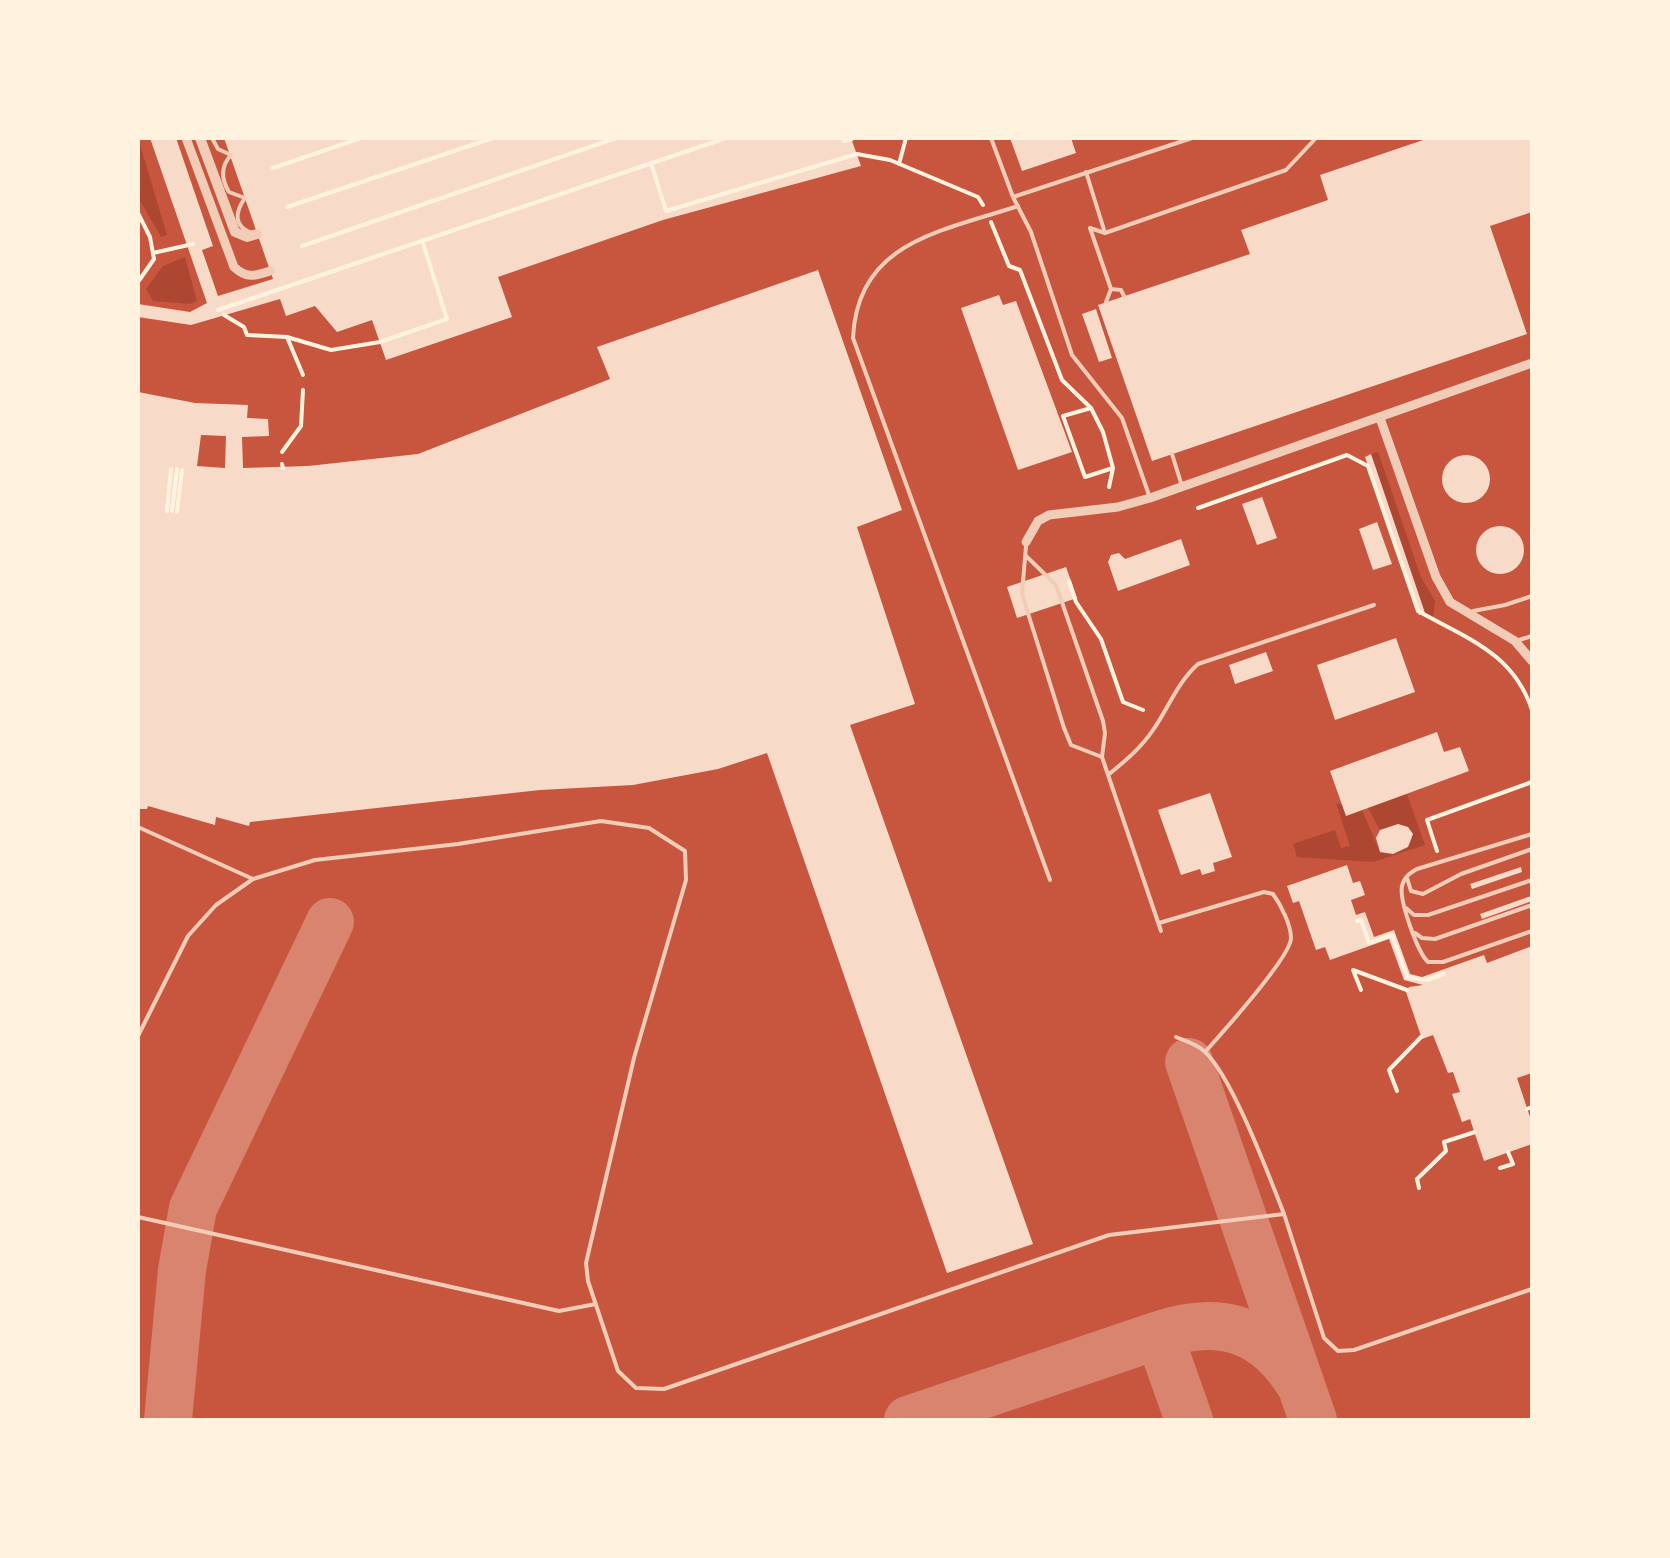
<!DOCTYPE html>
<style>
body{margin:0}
#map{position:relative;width:1670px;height:1558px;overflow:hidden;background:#c8553d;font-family:"Exo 2",sans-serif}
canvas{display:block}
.frame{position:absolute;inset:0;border:140px solid #fff3e0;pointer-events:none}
</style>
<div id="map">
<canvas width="1670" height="1558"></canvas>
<div class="frame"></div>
</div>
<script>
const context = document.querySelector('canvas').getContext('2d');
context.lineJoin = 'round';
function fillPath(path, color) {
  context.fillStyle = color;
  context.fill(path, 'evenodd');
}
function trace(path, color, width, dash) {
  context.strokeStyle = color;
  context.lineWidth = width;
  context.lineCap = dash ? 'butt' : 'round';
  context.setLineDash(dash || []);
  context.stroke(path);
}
fillPath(new Path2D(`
 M138,138L167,235L161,237L138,197Z
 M185,257L197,301L190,304L153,301L146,289L163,266Z
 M1378,452L1421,577L1435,601L1433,617L1425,613L1371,454Z
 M1407,794L1425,845L1373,862L1297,857L1293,844L1335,830L1341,848L1350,846L1336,803L1362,810L1380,852C1392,854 1408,851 1412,839L1408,827L1398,824L1380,830L1368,808Z`), '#ae4732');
trace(new Path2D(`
 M1189,1062L1313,1420
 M1159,1335L1189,1420
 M168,1420L182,1270L193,1208L330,922
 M908,1420L1159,1335C1221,1314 1267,1329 1301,1386`), '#d8846e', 48);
fillPath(new Path2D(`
 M150,138H176L213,246L202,250L218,296L273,279L224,138H851L861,166L663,220L498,277L512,317L386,360L372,320L337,332L315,306L286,316L280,299L191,325L138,317V304L190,312L207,303Z
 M1010,138H1071L1076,153L1022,171Z
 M1429,138H1532V212L1490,226L1527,334L1152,461L1098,305L1250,254L1241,230L1328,200L1320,175Z
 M818,270L902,510L857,527L915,704L850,725L1033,1244L947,1273L767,753L718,769L633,785L540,790L250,822L249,826L216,817L215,825L148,806L147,809H138V392L195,403L248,405L247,418L268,419L269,436L242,437L243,468L308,466L418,454L610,379L597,347ZM201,435L226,436L225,468L197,466Z
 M999,295L1003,305L1016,301L1072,452L1018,470L961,308Z
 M1096,309L1112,358L1099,362L1082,314Z
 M1371,454L1425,613L1419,615L1365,457Z
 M1442 479a24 24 0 1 1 48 0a24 24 0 1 1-48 0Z
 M1262,497L1277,538L1257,545L1242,504Z
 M1377,522L1392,564L1373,570L1359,529Z
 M1476 550a24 24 0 1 1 48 0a24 24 0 1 1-48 0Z
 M1181,539L1190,565L1118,591L1108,562L1111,555L1119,553L1125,559Z
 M1066,567L1077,598L1017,618L1007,587Z
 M1396,638L1415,692L1335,720L1317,665Z
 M1266,652L1273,671L1235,684L1229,665Z
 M1437,732L1444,752L1460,747L1469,771L1346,816L1330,771Z
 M1210,793L1232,857L1213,863L1215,871L1202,875L1200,869L1181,875L1158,810Z
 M1398,824L1408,827L1413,834L1408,847L1393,854L1380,852L1376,838L1380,830Z
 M1347,865L1353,883L1360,881L1365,895L1351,900L1356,915L1365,912L1374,937L1394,930L1410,974L1422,977L1484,955L1487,963L1532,946V1073L1517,1078L1532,1123V1144L1484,1161L1470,1119L1462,1122L1452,1094L1460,1092L1453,1072L1448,1073L1433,1035L1422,1039L1406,992L1409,987L1423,985L1404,980L1389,939L1330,960L1325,947L1316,950L1299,901L1293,903L1287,886Z
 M1521,867L1522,872L1472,889L1470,884Z
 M1531,896L1532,901L1482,919L1480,914Z`), '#f7dbc8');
trace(new Path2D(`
 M844,141L852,139
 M651,163L666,211L857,154L890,160L978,197L983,205
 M899,164L906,138
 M273,168L361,138
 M287,207L493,138
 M138,213L150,237L154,259L138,282
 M991,222L1009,266L1020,270L1062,380L1091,408L1103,432L1113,468L1109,487
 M302,246L616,138
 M153,253L193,244
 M218,310L726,138
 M224,315L244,327L247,335L287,337L303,375
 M287,337L331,350L380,342L447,319L422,240
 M1091,408L1063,416L1085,477L1113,468
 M282,452L301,426L303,390
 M282,464L283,468
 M1198,508L1347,455L1368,466L1418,611C1468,639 1513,653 1532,710
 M167,511L171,469
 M172,511L177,469
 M177,512L182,470
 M1069,581L1076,602L1101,639L1123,702L1143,710
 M1437,851L1427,820L1532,782
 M1357,921L1361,920L1369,943L1392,935L1407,977L1427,980L1444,974
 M1361,990L1353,970L1407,990
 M1397,1091L1389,1070L1421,1037
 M1527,1109L1532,1107
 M1500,1168L1513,1164L1508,1152
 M1419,1188L1417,1179L1446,1151L1444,1142L1475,1132`), '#fff3e0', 4);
trace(new Path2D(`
 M212,138L218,149L231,155C220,167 221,179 229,192L245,198C235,212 233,226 252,233
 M991,138L1013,197L1031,232L1072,355L1122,418L1150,498
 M1086,172L1105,233L1286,170L1316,138
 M1013,197L1192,138
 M1018,206C943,231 857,241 853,338L1050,880
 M1105,233L1090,228L1111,289L1106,302
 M1111,289L1121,290L1124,296
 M1172,454L1181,483
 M1026,546L1022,594L1064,728L1071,745L1102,757
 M1026,556L1056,585L1103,721L1105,733L1102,757L1161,931
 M1473,611L1505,605L1532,596
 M1519,640L1532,636
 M1108,775C1124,762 1141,748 1153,730C1169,707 1177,683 1198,664L1374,605
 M138,827L253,879
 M1532,834L1417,869C1410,873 1404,877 1402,886C1399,901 1418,953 1428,962H1443L1532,931
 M1407,878L1411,891L1423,894L1461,874L1532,849
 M1406,908L1414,915H1428L1532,880
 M1159,923L1264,892L1273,894C1281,905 1291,925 1291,938C1291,957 1221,1034 1205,1052
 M1415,933L1422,938L1435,939L1532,905
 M138,1036L188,936L216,905L253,879L315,860L458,844L601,821L649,828L685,851L686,880L634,1058L586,1263L588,1281L618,1371L636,1388L664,1389L1109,1235L1284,1214L1324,1338L1338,1351L1354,1350L1532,1289
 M1176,1037C1185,1041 1196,1044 1204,1051C1232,1076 1269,1176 1284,1214
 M138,1217L559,1311L596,1304`), '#f1ccb7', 4);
trace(new Path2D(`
 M186,138L234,267C247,279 254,276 270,271
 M1380,418L1436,577L1450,602L1515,641L1532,661
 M1026,542L1038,521L1049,515L1118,507L1150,498L1532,363`), '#f1ccb7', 9);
trace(new Path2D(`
 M200,138L235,232L247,237L257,234`), '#f1ccb7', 10);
</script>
